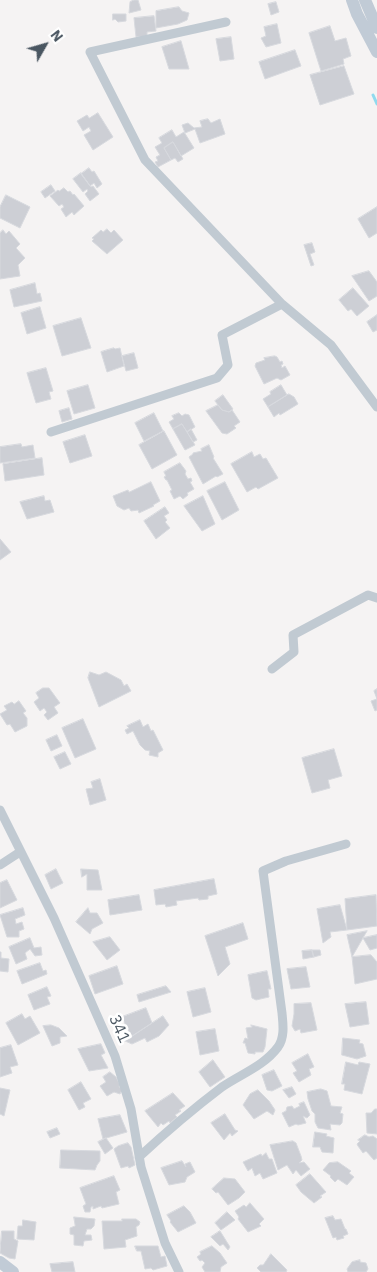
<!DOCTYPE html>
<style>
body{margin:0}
#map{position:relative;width:377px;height:1272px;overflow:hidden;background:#f5f3f3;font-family:"IBM Plex Sans",sans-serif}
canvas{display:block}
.north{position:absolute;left:20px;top:20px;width:50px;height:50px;-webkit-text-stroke:4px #fff;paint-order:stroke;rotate:52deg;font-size:14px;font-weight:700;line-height:20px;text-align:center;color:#4a5661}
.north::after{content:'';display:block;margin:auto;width:18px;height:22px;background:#4a5661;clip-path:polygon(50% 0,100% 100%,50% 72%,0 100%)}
</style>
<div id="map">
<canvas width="377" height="1272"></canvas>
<div class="north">N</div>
</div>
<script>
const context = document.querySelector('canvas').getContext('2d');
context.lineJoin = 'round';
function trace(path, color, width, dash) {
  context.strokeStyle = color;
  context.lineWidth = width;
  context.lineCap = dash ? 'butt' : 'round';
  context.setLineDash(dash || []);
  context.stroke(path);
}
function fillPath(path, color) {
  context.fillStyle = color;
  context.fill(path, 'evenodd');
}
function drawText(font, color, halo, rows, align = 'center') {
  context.font = font + ' "IBM Plex Sans",sans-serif';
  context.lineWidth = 5;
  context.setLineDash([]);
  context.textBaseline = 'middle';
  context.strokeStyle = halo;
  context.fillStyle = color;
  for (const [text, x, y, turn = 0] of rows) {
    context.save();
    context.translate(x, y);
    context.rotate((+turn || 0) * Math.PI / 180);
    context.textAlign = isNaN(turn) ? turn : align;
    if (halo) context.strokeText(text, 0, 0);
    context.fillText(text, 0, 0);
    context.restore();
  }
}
trace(new Path2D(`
 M373,95L377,104`), '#90daee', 3);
const building = new Path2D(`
 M134,0H138L141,10L129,13L130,2Z
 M276,2L279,12L271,15L268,4Z
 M179,7L182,11L189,13L187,20L178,24L156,28V11Z
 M113,14H126V21L118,22L115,19L113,20Z
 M154,16L156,31L147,32V36L136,37L134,18Z
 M277,24L281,43L266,47L261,38L266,36L264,27Z
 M330,26L335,41L346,38L351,56L343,59L344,64L321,71L309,33Z
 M231,37L234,59L220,61L216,39Z
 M181,41L189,69H169L162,47Z
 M295,50L301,66L265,79L259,62Z
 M344,66L354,94L320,105L310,75Z
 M98,113L113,137L93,150L84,135L91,131L89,127L83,131L77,121L87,115L89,118Z
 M208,119L211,123L220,119L225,134L200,143L195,129L185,133L182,125L188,123L194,128L202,127L200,121Z
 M172,130L176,137L184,132L194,148L181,156L173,142L164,148L171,160L158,167L155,162L158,161L156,157L160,155L155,147L162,143L159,138Z
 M173,142L183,159L178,162L175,158L171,160L164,148Z
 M89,168L92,172L94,171L102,184L97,188L94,183L90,186L81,174Z
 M81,173L91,187L93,186L99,194L90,201L85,194L88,191L87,189L83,192L73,179Z
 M51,185L55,191L45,198L41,192Z
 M64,188L68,192L70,191L73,195L74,194L84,206L74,215L72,212L66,217L61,209L64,207L62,204L59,206L50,196L58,190L59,191Z
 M6,195L30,207L20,228L0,218V207Z
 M377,207V233L369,238L358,219Z
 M107,229L111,233L114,230L123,240L107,254L92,241L94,239L92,238L101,230L103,232Z
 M3,230L6,234L9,231L20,244L16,248L25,258L18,265L20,276L0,279V233Z
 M312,243L315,252L310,254L314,265L311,266L304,245Z
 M369,271L377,282V296L369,301L352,276Z
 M35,283L37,294L40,293L42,301L14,307L10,290Z
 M353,288L369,306L357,316L351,309L348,311L339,300Z
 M40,307L46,328L27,334L21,313Z
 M377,315V330L373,332L367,322Z
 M81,318L91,348L62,356L53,326Z
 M114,348L115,349L120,348L124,366L107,372L101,352Z
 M134,353L138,368L126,371L122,356Z
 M275,356L277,357L280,362L282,361L283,364L281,365L282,368L285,366L290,375L281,380L277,378L264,384L255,366L256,363L265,360L264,358Z
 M46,368L53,391L49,392L51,399L36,403L27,373Z
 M88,385L95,408L74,414L67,391Z
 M281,385L287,395L268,407L263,399L271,394L270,392Z
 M289,394L294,397L298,404L280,415L279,413L274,417L268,407Z
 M223,395L233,409L229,412L222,410L215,401Z
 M218,405L222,410L229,412L232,410L240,422L234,426L236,428L227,434L222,433L206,411Z
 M69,408L72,419L62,422L59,411Z
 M154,413L163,431L144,441L135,423Z
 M179,413L182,416L185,414L189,415L195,427L187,432L182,424L173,429L169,422L174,419L172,416Z
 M182,424L195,445L185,450L173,429Z
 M191,429L197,440L193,442L187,432Z
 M164,431L177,455L152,469L139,445Z
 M85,435L92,456L70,463L63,442Z
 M21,444L22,447L33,445L35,458L0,463V447Z
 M209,445L214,457L213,458L223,474L217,477L216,476L203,484L189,457L193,454V453L202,451L201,449Z
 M252,452L254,457L260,454L263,459L266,458L278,478L258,489L256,487L247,492L231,464Z
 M42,458L44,475L5,481L3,464Z
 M180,463L186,471L185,474L188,479L191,478L192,481L190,482L194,489L187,493L188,495L183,499L180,496L174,499L170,491L172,490L167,480H166L164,477L166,476L164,472Z
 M151,482L160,501L153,505L154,506L139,513L138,510L131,511L129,508L124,510L117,506L113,496L128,490L129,492Z
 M225,482L239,510L222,520L207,491Z
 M44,496L45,501L50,500L54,512L27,519L20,502Z
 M203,496L215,524L202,531L184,506Z
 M165,507L169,513L164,516L167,520L165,522L170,528L156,539L144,521Z
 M0,539L11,552L0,560Z
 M90,672L99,675L106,672L121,680L124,686L127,684L131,691L99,707L88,678Z
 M43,688H49L60,703L54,707L58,713L48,720L44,715L47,712L44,708L40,711L34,702L39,698L36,693Z
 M377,689V710L375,711L371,701L377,699L374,691Z
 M19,701L26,711L23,713L27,718V726L15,732L10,724L7,725L0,714L7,710L4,706L12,702L14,704Z
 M83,719L96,749L75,758L62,728Z
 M140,720L143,727L148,724L151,731L153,730L163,750L158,753V757L149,755L150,751L145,750L140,745L133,731L127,734L125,730L129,728L127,726Z
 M57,735L62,746L51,751L46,740Z
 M334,749L342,776L328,780L330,788L312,793L302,758Z
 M65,752L71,764L60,769L54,757Z
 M100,779L106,800L90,805L86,789L93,788L91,782Z
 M56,869L63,883L51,889L45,875Z
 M81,869L98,870L102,890H87V874L82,877Z
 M214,879L217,894L208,896V899L199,900L198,898L176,901L177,905L166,907L165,904L156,905L154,890Z
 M7,880L17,900L0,908V883Z
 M139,895L142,910L110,915L108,900Z
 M376,895L377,926L347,930L345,899Z
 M340,905L347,930L330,932L331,937L323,943L317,909Z
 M23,908L25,915L15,919L16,924L22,922L24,929L19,931V937H7L0,915Z
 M88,908L90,913H97L103,923L92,929L90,934L76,922Z
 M243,923L248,939L225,947L230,964L218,976L205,936Z
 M367,931L352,957L347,935Z
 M377,935V948L370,950L363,938Z
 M110,937L120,950L107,960L93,942Z
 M30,938L34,948L41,947L42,955L35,956L30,949L25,953L27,959L16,964L9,947Z
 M312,950L314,957L303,959L302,951Z
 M312,950H320L321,955L314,957Z
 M0,952H1V958L9,959L8,972L0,971Z
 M371,955L377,962V979L355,984L352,957Z
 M40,963L43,971L46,970L47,974L22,984L17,971Z
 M117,966L123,984L95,994L89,976Z
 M306,967L310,987L291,989L287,969Z
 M267,971L271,989H268L269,997L256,1000L252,998L248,975Z
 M166,986L171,992L139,1002L137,995Z
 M47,987L51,996L47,997L50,1004L34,1010L28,995Z
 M205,988L211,1012L193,1017L187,992Z
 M366,1002L369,1024L350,1027L345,1004Z
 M311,1003L317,1030L301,1033L300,1029L295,1031L292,1026L294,1014V1004Z
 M146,1008L152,1023L131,1037L122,1017Z
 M22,1014L25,1019L30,1016L40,1033L18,1045L6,1023Z
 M163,1016L169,1025L159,1036L147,1042L145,1038L132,1044L125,1041Z
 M51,1025L59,1028L67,1036L60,1037V1043L52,1046L43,1026Z
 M251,1025L267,1029L265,1047L263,1052H255V1054L248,1053L245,1043H243L245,1038L248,1039L246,1028L252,1027Z
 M215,1029L219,1051L200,1055L196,1032Z
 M343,1038L360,1040L359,1043L363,1044L366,1056L357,1059L342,1055Z
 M101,1044L105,1053L101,1055L108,1068L89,1071L78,1049Z
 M11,1045L18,1065L10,1067L12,1073L0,1077V1048Z
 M308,1054L314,1067L309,1069L311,1075L299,1082L293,1073L297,1071L292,1063Z
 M213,1060L225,1077L210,1087L199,1072Z
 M346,1062L358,1065L359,1062L370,1064L362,1094L344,1090L345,1084H342Z
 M274,1070L282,1086L272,1091L267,1090L262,1075Z
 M110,1072L116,1077L120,1085L119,1087L122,1090L120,1094L114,1092L107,1096L100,1086L106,1082L103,1077Z
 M81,1082L91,1099L83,1103L85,1107L79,1110L68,1090Z
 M292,1087L296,1094L289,1098L283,1090Z
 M0,1088L10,1090L4,1116L0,1114Z
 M321,1089L327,1091L331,1106L342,1107L340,1113L343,1114L342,1123L340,1125L330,1124L331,1130L318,1128L315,1122V1114L312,1111L308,1099L307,1092Z
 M258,1090L269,1101L275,1110L273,1115L267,1111L254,1119L243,1105L250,1094Z
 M173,1093L185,1106L179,1110L181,1111L175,1115L177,1117L170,1123L169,1121L163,1125L161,1123L158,1127L145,1111Z
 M304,1102L310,1115L307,1118L303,1116L306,1123L298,1125L296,1124L289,1127L282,1113L286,1111L287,1107L292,1106L294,1109L300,1106L299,1104Z
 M375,1109H377V1134L367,1133L366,1113H371Z
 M225,1114L235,1130L238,1131L232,1136L230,1133L224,1140L211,1123Z
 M120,1115L127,1132L103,1139L98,1119Z
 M57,1128L60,1134L50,1138L47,1132Z
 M315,1132L327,1134L326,1136L334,1138L333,1153L322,1152L320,1147H313Z
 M365,1135L369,1137L373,1136L377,1139V1158L374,1160L366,1151L363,1153L358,1146L357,1144L360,1141L358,1140Z
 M106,1138L113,1148L105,1154L98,1142Z
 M293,1141L296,1143L301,1156L302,1160L299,1163L304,1162L310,1169L301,1176L296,1170L293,1174L287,1165L278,1170L270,1145Z
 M128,1143L131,1147L135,1165L129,1168L128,1166L121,1168L114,1149L118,1146Z
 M61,1150L100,1151V1161L97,1165L95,1170L60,1168Z
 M266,1153L269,1159H272L277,1173L263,1179L260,1173L255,1176L252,1168L248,1171L243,1162L261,1154L262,1156Z
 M182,1161L186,1167L185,1164L190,1162L195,1172L187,1177L185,1182L169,1185L161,1168Z
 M338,1162L351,1171L349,1173L354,1177L347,1185L338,1179L335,1182L330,1177L331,1176L323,1170L329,1163Z
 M310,1174L326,1192L320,1196L322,1197L314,1203L301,1192L296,1185Z
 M114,1176L120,1190L116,1192L119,1204L102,1208L101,1206L93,1209V1206L91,1207L90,1212H85L83,1206L86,1204L80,1188Z
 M224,1178L235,1179L245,1192L239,1198L228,1205L218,1192L216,1193L212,1189Z
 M250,1203L264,1219L259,1224L261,1226L248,1232L238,1219L239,1217L235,1211L244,1205L246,1207Z
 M184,1206L190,1212L196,1223L178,1232L170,1222L171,1221L167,1215Z
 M227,1212L235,1220L221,1230L215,1223Z
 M333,1216L335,1220L341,1219L345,1229H346L348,1234L343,1236L344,1238L337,1240L336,1237L333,1238L325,1218Z
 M74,1217L95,1219L94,1226L91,1229H87L85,1235H91L92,1240L84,1241L83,1246L74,1245V1235L70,1234V1228L75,1226Z
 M122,1219H136L140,1222L139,1225L136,1227L137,1236L125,1240L126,1247L104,1249L102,1221H122Z
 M23,1220L36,1222L34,1240L17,1239L18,1226H22Z
 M2,1231H14V1239L18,1241L15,1259L9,1258L0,1253Z
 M220,1231L230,1247L228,1250L223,1244L220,1246L211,1237Z
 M135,1246H158L161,1257L165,1256L167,1266L153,1270L151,1268L145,1269L141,1251H137Z
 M212,1246L220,1253L227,1263L221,1267L220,1272H205L202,1267L205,1263L202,1260L200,1261L197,1257L201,1254L200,1252Z
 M271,1254L287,1270L286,1272H261L257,1268L260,1265H263Z
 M360,1260V1262L366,1263L368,1269L366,1272H348L347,1269L352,1262Z
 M73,1262L75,1272H52L50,1264Z`);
fillPath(building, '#cdcfd5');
trace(building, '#d7d9de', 1);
trace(new Path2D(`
 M226,22L90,52L145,160L282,304L331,345L377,407
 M51,432L217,378L228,365L222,335L282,304
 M272,669L294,652L293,635L368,595L377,598
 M0,810L54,918L115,1056L131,1109L141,1167L165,1243L179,1272
 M0,865L20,852
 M139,1157C166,1132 193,1109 222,1087C241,1074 264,1066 278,1047C285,1037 283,1024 282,1013L263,871L286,861L346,844`), '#c1cad2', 9);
trace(new Path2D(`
 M352,0L357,14L377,52
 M365,0L377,28
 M0,1262L13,1272`), '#c1cbd6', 12);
drawText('16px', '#4a5661', '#fff', [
 ["341",119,1029,66]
]);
</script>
